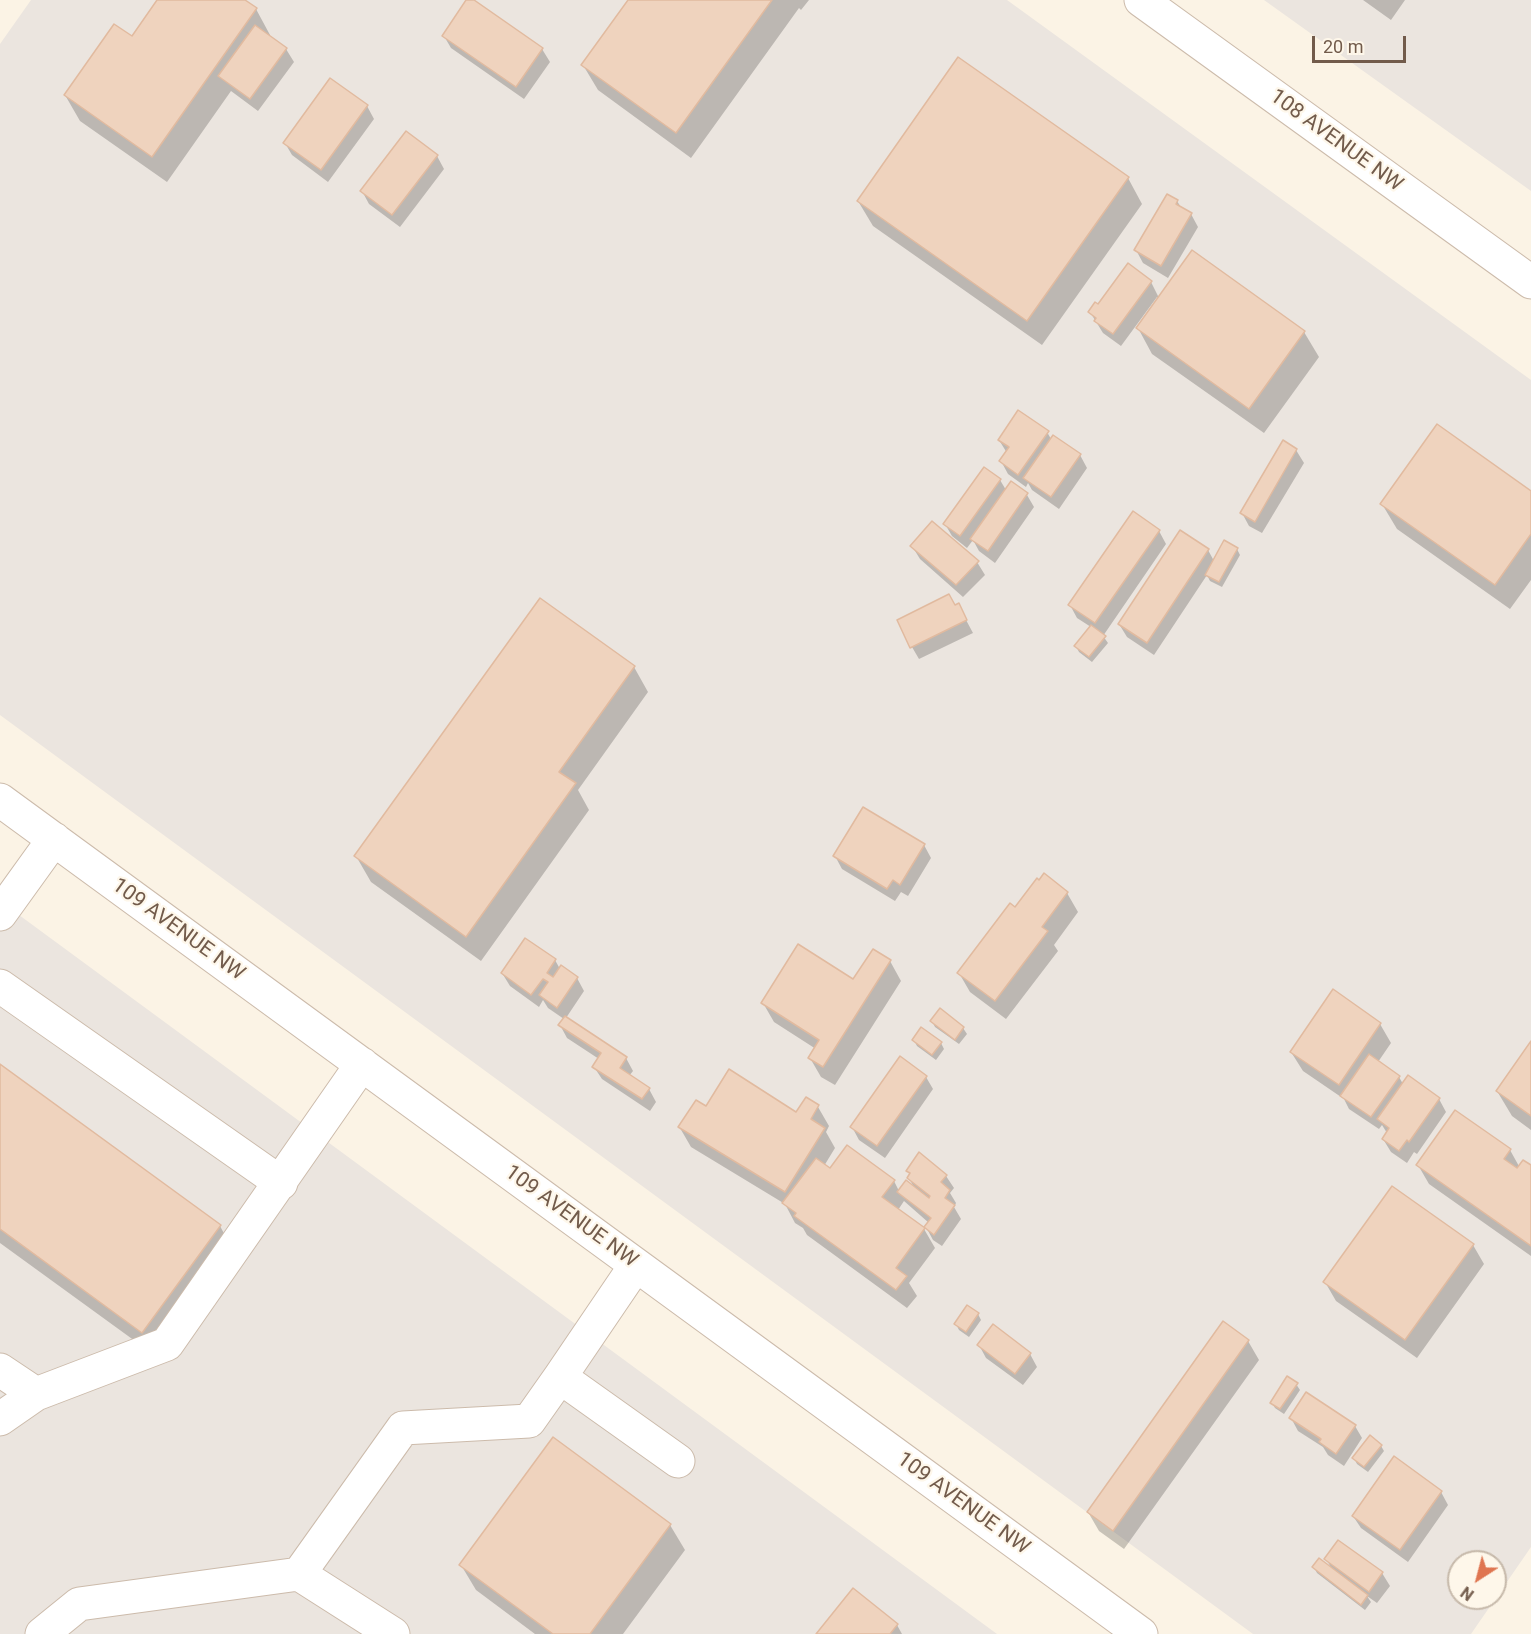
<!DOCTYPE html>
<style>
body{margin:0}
#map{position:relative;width:1531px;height:1634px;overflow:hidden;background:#fbf3e5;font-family:Roboto,sans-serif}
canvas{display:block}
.north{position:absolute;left:1447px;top:1550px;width:60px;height:60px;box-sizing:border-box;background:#fef7ea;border:2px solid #c6b9aa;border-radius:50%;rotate:216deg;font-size:16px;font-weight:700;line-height:24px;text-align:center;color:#725b4b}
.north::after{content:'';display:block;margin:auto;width:21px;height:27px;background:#df7550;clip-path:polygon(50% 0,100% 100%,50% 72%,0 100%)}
.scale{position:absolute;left:1312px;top:36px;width:94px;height:27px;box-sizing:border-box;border:3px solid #725b4b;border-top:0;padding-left:8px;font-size:18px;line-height:21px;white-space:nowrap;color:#725b4b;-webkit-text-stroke:4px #fef7ea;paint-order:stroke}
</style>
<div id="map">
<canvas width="1531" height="1634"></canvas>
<div class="north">N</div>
<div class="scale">20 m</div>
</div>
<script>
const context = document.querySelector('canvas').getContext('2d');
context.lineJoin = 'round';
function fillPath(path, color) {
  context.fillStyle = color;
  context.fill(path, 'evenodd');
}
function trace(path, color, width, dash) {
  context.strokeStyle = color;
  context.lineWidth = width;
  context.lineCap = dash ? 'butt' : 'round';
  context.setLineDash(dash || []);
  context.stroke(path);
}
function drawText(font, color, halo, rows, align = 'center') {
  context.font = font + ' Roboto,sans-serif';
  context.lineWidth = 4.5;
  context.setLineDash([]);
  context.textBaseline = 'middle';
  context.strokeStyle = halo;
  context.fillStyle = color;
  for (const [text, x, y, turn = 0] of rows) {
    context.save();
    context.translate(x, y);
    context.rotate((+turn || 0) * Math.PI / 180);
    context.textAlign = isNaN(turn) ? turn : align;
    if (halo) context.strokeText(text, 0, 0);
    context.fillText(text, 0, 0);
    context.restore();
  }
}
fillPath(new Path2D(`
 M31,0H1007L1531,380V1547L1471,1634H1253L0,715V44ZM1459,1562H1495V1598H1459Z
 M1264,0H1531V191Z
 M0,901L997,1634H0Z`), '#ebe5df');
fillPath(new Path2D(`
 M159,0H242L256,9L270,35L269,37L286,49L294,62L258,111L231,91L167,182L80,121L65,95L132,38Z
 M468,0H471L542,49L550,62L524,99L451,48L444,36Z
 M630,0H809L801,10L799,8L691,158L598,90L583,65Z
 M1363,0H1405L1391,20Z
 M367,106L374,119L328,182L292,155L285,143Z
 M437,156L444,169L400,227L369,204L362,191Z
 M1128,178L1142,204L1042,345L873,226L858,201Z
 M1177,201L1182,209L1191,214L1198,227L1168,278L1143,263L1136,250Z
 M1151,282L1159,298L1304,332L1319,357L1264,433L1152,354L1138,328L1159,298L1157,297L1121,346L1103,333L1090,312Z
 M1047,432L1051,439L1080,455L1087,468L1059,509L1032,490L1028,483L1026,487L1008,474L1001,461L1007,453L999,440Z
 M1296,450L1304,463L1262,533L1249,526L1242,513Z
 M1000,480L1006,490L1027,495L1034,507L995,563L979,551L973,540L967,548L952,536L945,524Z
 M1531,493V580L1510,609L1397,529L1382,504Z
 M1159,531L1166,544L1103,636L1108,643L1092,662L1079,652L1076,646L1091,627L1077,618L1070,605Z
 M912,546L977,562L985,575L963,597L920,559Z
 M1237,549L1240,555L1222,587L1210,581L1207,575L1154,655L1127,637L1119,624L1208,550L1214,561Z
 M958,605L973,633L919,659L912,647Z
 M634,667L648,692L578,790L589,810L481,961L371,882L356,856Z
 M924,845L931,858L908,896L901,892L895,901L842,869L835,856Z
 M1067,893L1078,912L1054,945L1058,951L1006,1019L970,992L959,973L1015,909Z
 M555,960L560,969L577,978L584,991L566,1018L626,1058L633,1071L629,1076L649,1089L656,1102L650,1111L602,1079L594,1067L599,1059L567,1038L560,1025L564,1019L548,1008L543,1000L539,1007L510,986L502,973Z
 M890,961L901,981L835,1085L821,1077L810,1058L816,1049L774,1022L763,1003L854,981Z
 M940,1010L963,1028L967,1034L959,1044L935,1027L932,1021Z
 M1380,1024L1391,1043L1378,1062L1399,1077L1403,1084L1439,1099L1446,1112L1417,1154L1414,1152L1407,1163L1391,1152L1383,1139L1387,1133L1382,1125L1379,1129L1349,1109L1344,1099L1303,1071L1291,1052Z
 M914,1040L941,1043L944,1049L936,1060L917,1046Z
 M1531,1044V1130L1512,1116L1497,1091Z
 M0,1066L220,1226L234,1252L157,1357L0,1243Z
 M926,1077L933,1089L885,1158L859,1140L852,1127Z
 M818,1107L829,1126L826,1132L835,1148L824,1166L830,1170L894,1181L899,1191L915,1189L909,1178L910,1175L908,1171L946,1176L954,1188L950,1193L956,1203L954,1207L961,1219L942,1246L933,1240L926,1227L929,1223L904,1201L898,1210L924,1229L935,1248L909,1283L917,1296L907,1308L807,1235L803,1228L795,1223L785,1204L691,1147L680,1128L706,1108L797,1114Z
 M1510,1150L1520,1168L1531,1167V1256L1429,1184L1418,1165Z
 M1473,1245L1484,1264L1417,1358L1336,1301L1325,1282Z
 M978,1314L981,1320L969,1337L959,1330L956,1324Z
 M1248,1341L1259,1360L1124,1549L1099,1531L1088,1512Z
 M979,1345L1030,1354L1037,1367L1023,1385L986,1358Z
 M1296,1384L1300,1390L1284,1414L1275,1408L1272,1403Z
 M1291,1418L1355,1426L1362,1438L1344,1466L1328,1455L1323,1447L1298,1431Z
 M1381,1446L1384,1451L1368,1472L1357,1464L1354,1458Z
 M1441,1492L1448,1505L1408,1562L1361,1528L1353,1516Z
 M670,1525L685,1550L623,1634H535L476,1590L461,1565Z
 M1338,1542L1382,1573L1390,1586L1377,1603L1367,1596L1371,1602L1365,1610L1317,1573L1314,1567L1332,1569L1326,1559Z
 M897,1625L902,1634H818Z`), '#0003');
const building = new Path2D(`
 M157,0H245L257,8L152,157L64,95L114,24L132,36Z
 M466,0H474L543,48L516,87L442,36Z
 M628,0H772L676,133L581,65Z
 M255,25L287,48L250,99L218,76Z
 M958,57L1129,177L1027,321L857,201Z
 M330,78L368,105L321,170L283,143Z
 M406,131L438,155L392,215L360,191Z
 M1167,194L1178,200L1176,204L1192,213L1161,266L1134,250Z
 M1192,250L1305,331L1249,409L1136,328Z
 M1128,263L1152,281L1113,334L1094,321L1096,318L1088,312L1095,302L1098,304Z
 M1018,410L1049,431L1018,475L999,461L1009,447L998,440Z
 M1437,424L1531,491V534L1495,585L1380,504Z
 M1053,435L1081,454L1051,497L1023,478Z
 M1283,440L1297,449L1255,522L1240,513Z
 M984,467L1001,479L960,536L943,524Z
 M1011,481L1028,493L988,551L970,539Z
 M1133,511L1160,530L1095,623L1068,605Z
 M932,521L979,561L956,585L910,546Z
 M1180,530L1209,549L1147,643L1118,624Z
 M1224,540L1238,548L1219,582L1205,575Z
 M949,594L955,605L959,603L967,620L910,648L897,620Z
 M540,598L635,666L559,772L576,783L466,937L354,856Z
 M1091,625L1106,636L1089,657L1074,646Z
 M863,807L925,844L900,885L893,880L887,889L833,856Z
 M1044,873L1068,892L1042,927L1048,931L995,1001L957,973L1010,903L1015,907L1037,878L1039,880Z
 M525,938L556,959L547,973L553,977L561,965L578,977L557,1008L539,995L548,982L543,979L531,995L501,973Z
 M798,944L853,979L873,949L891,960L823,1067L808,1058L819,1040L761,1003Z
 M1333,989L1381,1023L1339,1085L1290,1052Z
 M940,1008L964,1027L955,1040L930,1021Z
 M565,1016L627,1057L620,1068L650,1088L642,1099L592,1067L601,1053L558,1025Z
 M921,1027L942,1042L932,1055L912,1040Z
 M1531,1041V1116L1496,1091Z
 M1369,1054L1400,1076L1371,1117L1340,1096Z
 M900,1056L927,1076L877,1146L850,1127Z
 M0,1064L221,1225L142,1333L0,1229Z
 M729,1069L796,1112L806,1097L819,1105L811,1119L825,1128L785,1192L678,1127L696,1100L706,1106Z
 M1408,1075L1440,1098L1409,1142L1407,1140L1399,1151L1382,1139L1389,1128L1377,1119Z
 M1455,1110L1511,1149L1504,1159L1517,1168L1523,1160L1531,1165V1246L1416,1165Z
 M847,1145L895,1180L882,1197L925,1228L896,1268L907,1276L896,1290L794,1216L796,1213L782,1203L816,1158L830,1168Z
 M919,1152L947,1175L941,1182L950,1190L945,1198L955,1205L934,1235L924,1227L931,1218L897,1192L906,1180L929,1198L930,1196L907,1178L910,1173L906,1171Z
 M1392,1186L1474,1244L1405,1340L1323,1282Z
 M967,1305L979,1313L966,1332L954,1324Z
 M1223,1321L1249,1340L1113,1531L1087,1512Z
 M993,1324L1031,1353L1015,1374L977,1345Z
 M1287,1376L1298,1383L1280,1409L1270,1403Z
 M1306,1392L1356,1425L1336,1454L1319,1442L1321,1439L1289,1418Z
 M1370,1435L1382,1445L1364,1467L1352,1458Z
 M553,1437L671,1524L590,1634H553L459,1565Z
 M1394,1456L1442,1491L1400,1550L1352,1516Z
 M1338,1540L1383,1572L1369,1592L1324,1559Z
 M1319,1558L1368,1595L1361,1605L1312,1567Z
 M853,1588L898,1624L890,1634H816Z`);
fillPath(building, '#efd3be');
trace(building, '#e1ba9f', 1.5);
const minor = new Path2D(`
 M1141,0L1531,282
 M0,800L1141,1634
 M0,914L54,839
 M0,986L281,1183
 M636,1265L560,1377L678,1461
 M0,1370L36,1394L167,1344L362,1064
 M0,1419L36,1394
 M42,1634L79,1604L299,1574
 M393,1634L299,1574L403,1428L529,1421L560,1377`);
trace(minor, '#ccbbab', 35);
trace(minor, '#fff', 33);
drawText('21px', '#725b4b', '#fef7ea', [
 ["108 AVENUE NW",1336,141,36],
 ["109 AVENUE NW",178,930,36],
 ["109 AVENUE NW",571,1217,36],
 ["109 AVENUE NW",963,1504,36]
]);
</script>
